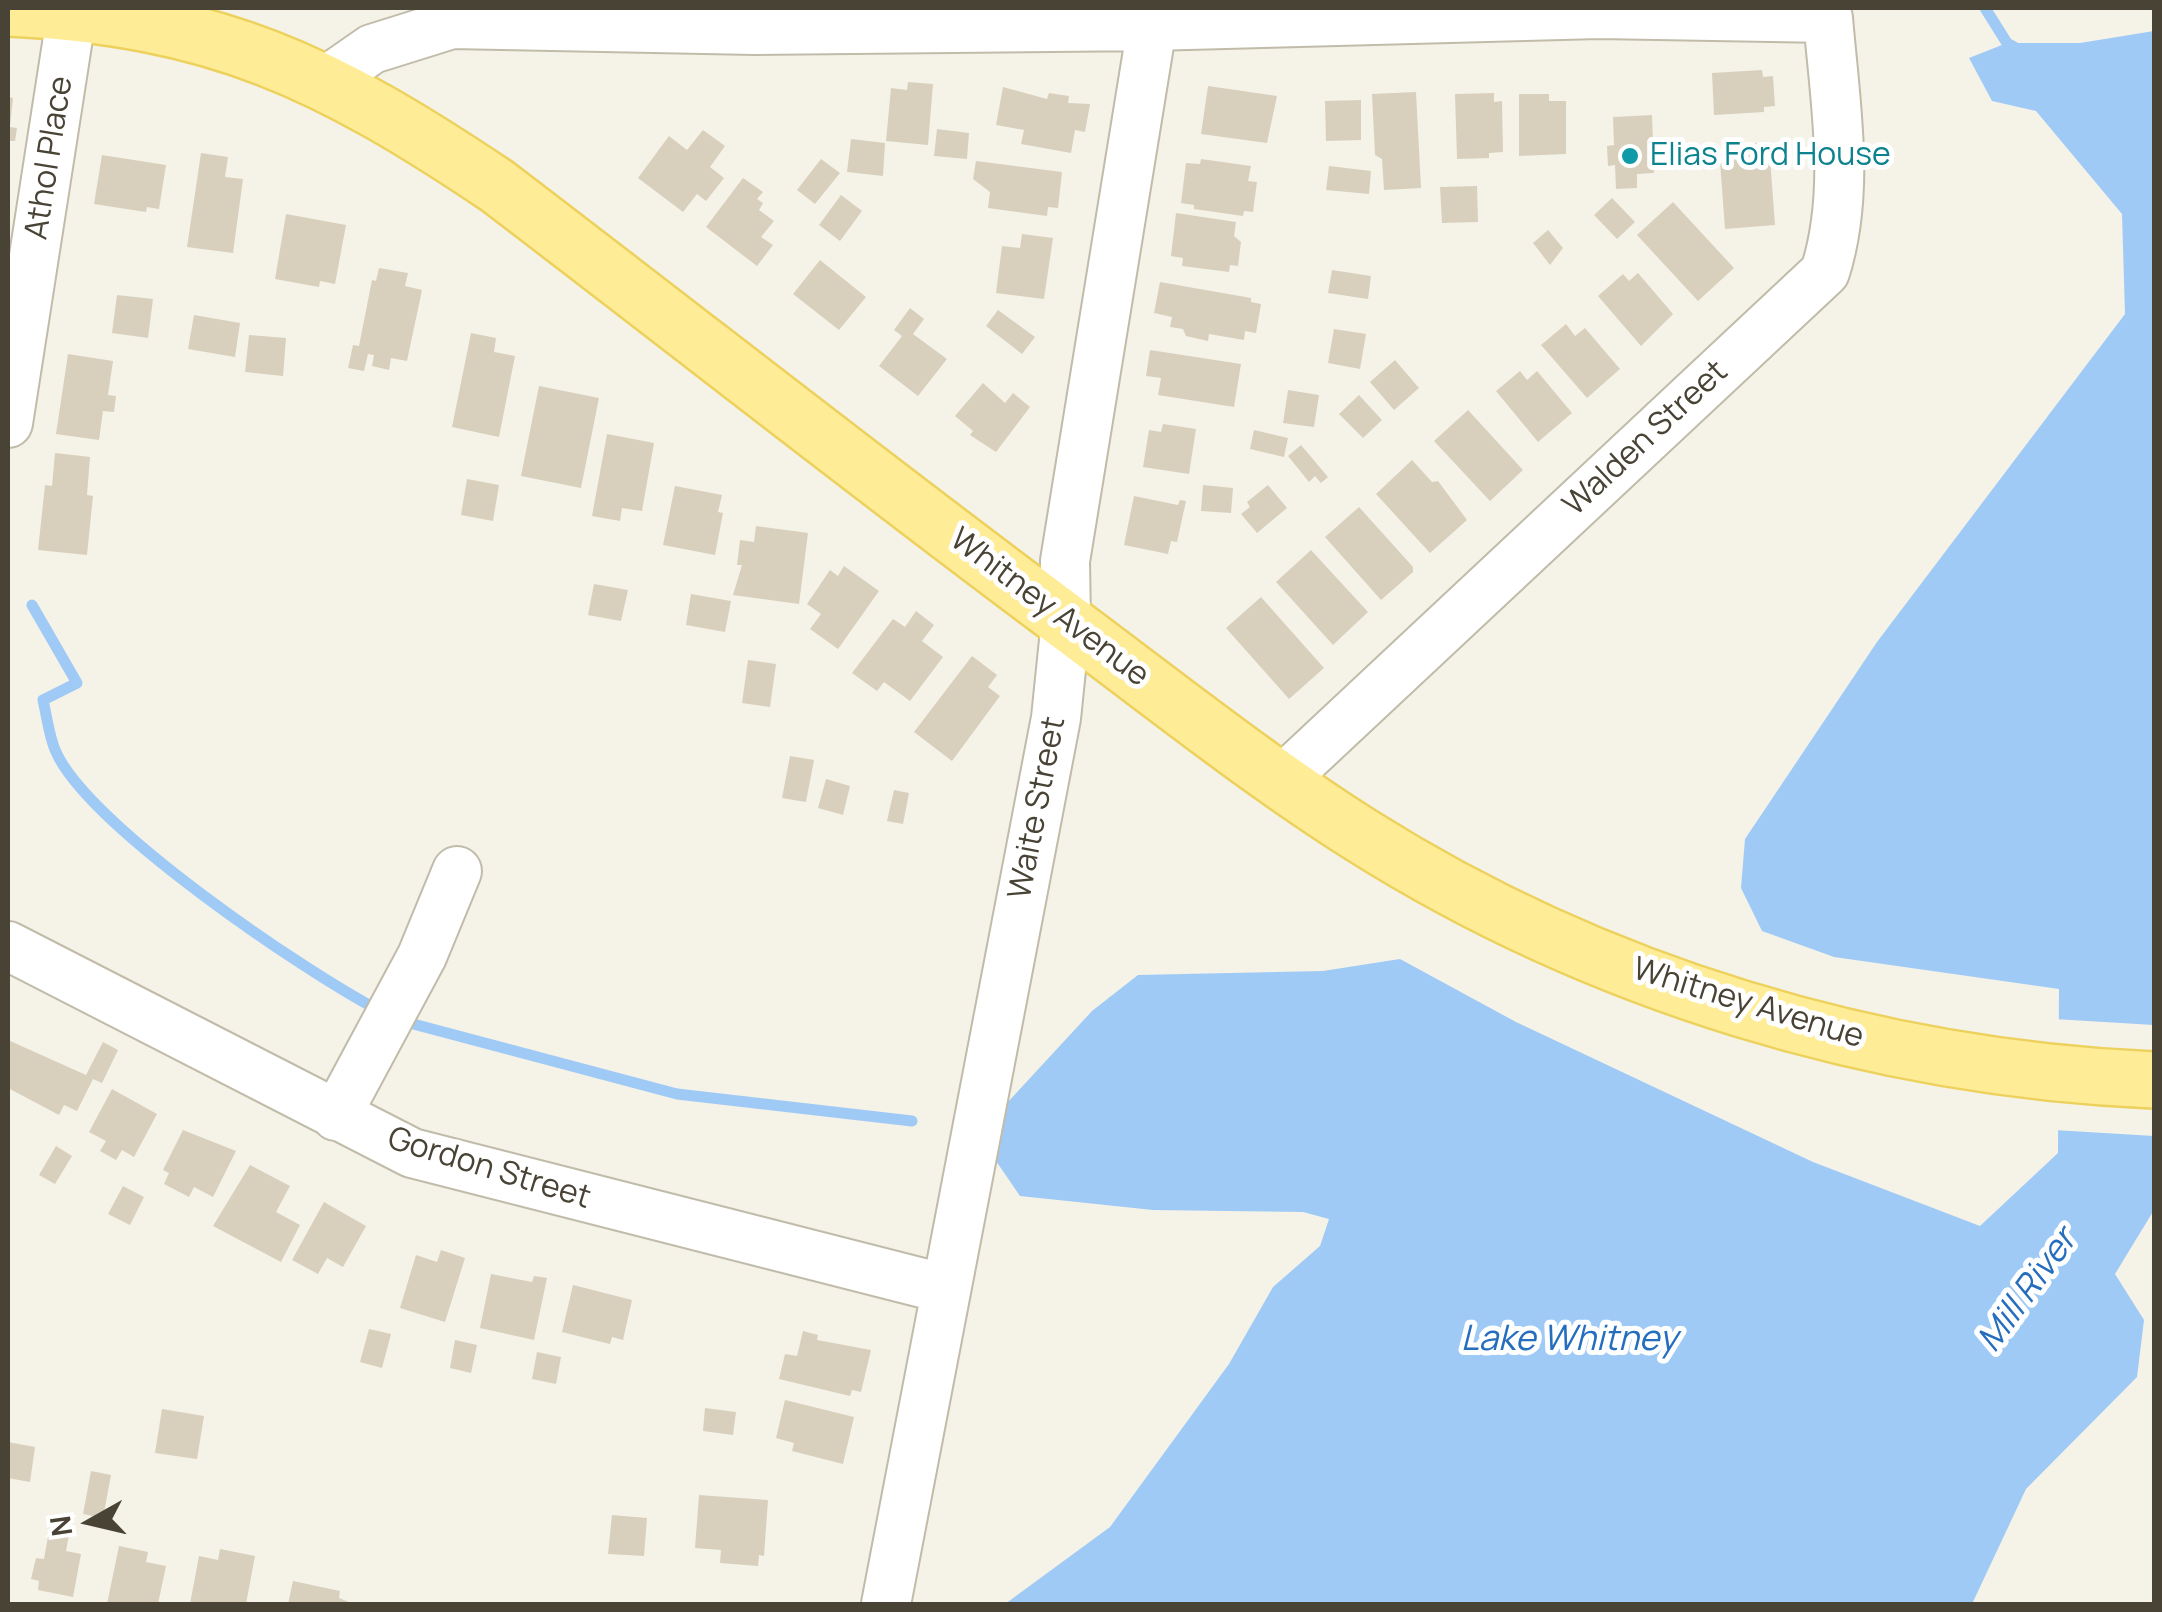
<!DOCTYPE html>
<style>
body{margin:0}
#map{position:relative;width:2162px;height:1612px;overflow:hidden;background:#f5f2e8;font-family:Manrope,sans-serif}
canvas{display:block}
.frame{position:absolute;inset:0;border:10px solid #494336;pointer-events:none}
.north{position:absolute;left:40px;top:1472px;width:100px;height:100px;-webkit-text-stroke:8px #fff;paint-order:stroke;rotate:262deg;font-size:28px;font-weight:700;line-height:40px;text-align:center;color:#494336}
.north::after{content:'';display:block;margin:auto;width:35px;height:45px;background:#494336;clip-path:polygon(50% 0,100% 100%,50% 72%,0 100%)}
</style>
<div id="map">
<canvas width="2162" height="1612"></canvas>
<div class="frame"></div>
<div class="north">N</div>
</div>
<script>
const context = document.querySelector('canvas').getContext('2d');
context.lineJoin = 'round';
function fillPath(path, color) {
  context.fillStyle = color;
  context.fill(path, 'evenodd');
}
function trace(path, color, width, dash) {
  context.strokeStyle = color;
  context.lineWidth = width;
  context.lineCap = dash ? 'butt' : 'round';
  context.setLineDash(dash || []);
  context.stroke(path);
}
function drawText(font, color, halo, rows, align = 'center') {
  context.font = font + ' Manrope,sans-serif';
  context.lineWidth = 10;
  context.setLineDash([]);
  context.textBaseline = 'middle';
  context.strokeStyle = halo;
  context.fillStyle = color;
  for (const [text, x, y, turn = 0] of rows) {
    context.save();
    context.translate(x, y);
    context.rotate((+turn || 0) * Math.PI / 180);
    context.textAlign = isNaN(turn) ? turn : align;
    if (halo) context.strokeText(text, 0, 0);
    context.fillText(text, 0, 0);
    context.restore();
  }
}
fillPath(new Path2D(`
 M2154,31V1210L2115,1274L2144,1320L2137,1377L2026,1489L1972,1604H1005L1110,1527L1229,1364L1273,1287L1320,1246L1329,1219L1303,1212L1153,1210L1020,1196L996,1161L1007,1103L1092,1011L1138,975L1323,971L1400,959L1516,1022L1813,1162L1980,1226L2058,1153L2059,989L1834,957L1762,931L1741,888L1745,839L1877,642L2125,314L2122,214L2036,111L1992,101L1969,58L2007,43H2080Z`), '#9fcaf6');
fillPath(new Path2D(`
 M2054,1019L2154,1025V1136L2054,1130Z`), '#f5f2e8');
trace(new Path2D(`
 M1985,8L2007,43L2020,50
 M32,605L77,683L43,700C47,717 49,737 56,752C89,826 305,972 380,1011
 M402,1021L677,1094L912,1121`), '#9fcaf6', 11);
fillPath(new Path2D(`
 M1762,70L1763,77L1773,76L1775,106L1764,107V112L1714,115L1712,73Z
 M908,82L933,84L928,145L886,141L891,88L907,90Z
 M1208,86L1277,96L1267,143L1201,134Z
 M1003,87L1047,99L1049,93L1069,96L1068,103L1090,104L1085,132L1075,130L1071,153L1021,144L1024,130L996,125Z
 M1416,92L1421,188L1384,190L1382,159L1375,155L1372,94Z
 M1494,93V102L1502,101L1503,152L1489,153V158L1457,159L1455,94Z
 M1519,94H1549V101H1566V154L1519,156Z
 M8,97L13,98L10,127L17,128L15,141H8Z
 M1361,100V140L1326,141L1325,101Z
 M1652,115L1654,173L1637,174V188L1616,189L1615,165L1608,166L1607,146L1614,145L1613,117Z
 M937,129L969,133L967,159L934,156Z
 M703,130L725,146L710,167L724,178L706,201L697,194L683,212L638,178L669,136L687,150Z
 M851,139L885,143L883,176L847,172Z
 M1757,143L1758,159L1770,158L1775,225L1725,229L1720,162L1729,161L1728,146Z
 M201,153L228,157L225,177L243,179L233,253L187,247Z
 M102,155L166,165L159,209L147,207L146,212L94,204Z
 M821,159L840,173L815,204L797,190Z
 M1201,159L1251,166L1248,181L1257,182L1253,212L1244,211L1243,216L1194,209V205L1181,203L1186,163L1200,164Z
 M976,161L1062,172L1058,208L1048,207L1047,216L988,208L990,192L973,179Z
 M1329,166L1371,171L1369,194L1326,190Z
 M743,178L763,192L757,199L763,203L759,210L774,221L761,237L773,245L757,266L706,227Z
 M1477,186L1478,222L1442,223L1440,187Z
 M841,195L862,211L840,241L819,225Z
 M1612,198L1635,222L1617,239L1594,215Z
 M1673,202L1734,268L1698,301L1637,235Z
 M1176,213L1236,222L1234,236L1241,242L1238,266L1230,265L1229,272L1182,266L1183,258L1171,256Z
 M286,214L346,225L335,284L320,281L319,287L275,279Z
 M1548,230L1563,248L1550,265L1533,243Z
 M1022,234L1053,238L1044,299L996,293L1002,246L1020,248Z
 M820,260L866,297L839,330L793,294Z
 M379,268L408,273L405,286L422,290L407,361L391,358L389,370L372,366L374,355L368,354L364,371L348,368L353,345L359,346L372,280L376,281Z
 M1332,270L1371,276L1368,299L1328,293Z
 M1638,273L1673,314L1641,346L1598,296L1623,274L1629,281Z
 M1160,282L1251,298V302L1261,304L1256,333L1245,331L1244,340L1209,334L1208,341L1186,336L1183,329L1170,327L1172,317L1154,313Z
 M117,295L153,299L148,338L112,333Z
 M910,308L924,319L913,334L947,359L918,396L879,366L902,336L894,330Z
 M998,310L1035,337L1022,354L986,326Z
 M194,315L240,323L235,357L188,349Z
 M1566,324L1575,336L1585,328L1620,369L1587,398L1541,345Z
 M1334,329L1366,334L1360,369L1328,363Z
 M471,333L496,338L494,352L515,356L499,437L452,427Z
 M249,335L286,338L283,376L245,372Z
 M1150,350L1241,364L1234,407L1158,395L1161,378L1146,376Z
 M68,354L113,361L108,395L116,396L114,412L103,411L99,440L56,434Z
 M1395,360L1419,388L1394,410L1370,382Z
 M1520,371L1527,380L1537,371L1572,413L1538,442L1496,391Z
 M983,383L1005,403L1013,393L1030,407L996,452L970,435L973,431L955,416Z
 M539,386L599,398L581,488L521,476Z
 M1288,390L1319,395L1314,427L1283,423Z
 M1359,395L1382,420L1363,438L1339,414Z
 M1468,410L1523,470L1490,501L1434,441Z
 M1163,424L1196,429L1189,474L1143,467L1149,430L1161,432Z
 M1254,430L1288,438L1284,457L1250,449Z
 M607,434L654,443L642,511L622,508L620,521L592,516Z
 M1301,445L1328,477L1321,483L1315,476L1309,482L1288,456Z
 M55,453L90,457L87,495L93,496L87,555L38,550L45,485L52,486Z
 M1412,460L1432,482L1438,481L1467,520L1430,553L1376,494Z
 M467,479L499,485L493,521L461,515Z
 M1203,485L1233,488L1231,513L1201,511Z
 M1268,485L1287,508L1257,533L1241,514L1250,507L1247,502Z
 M675,486L722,495L718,512L723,513L715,555L663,545Z
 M1134,496L1178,505L1180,500L1186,501L1177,542L1171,541L1168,554L1124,545Z
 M1359,507L1413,567V572L1381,600L1325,537Z
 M756,526L808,533L799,604L733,595L742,565H737L740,540L754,542Z
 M1311,550L1368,612L1333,645L1276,582Z
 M844,566L879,591L838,649L810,629L821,614L807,604L830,570L838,576Z
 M594,584L628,590L621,621L588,615Z
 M691,594L731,601L725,632L686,625Z
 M1261,597L1324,668L1289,699L1226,628Z
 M916,611L934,625L922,641L943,657L910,701L884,682L877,691L852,673L893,619L905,627Z
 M972,656L997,675L988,687L1000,696L952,761L914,732Z
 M748,660L776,664L770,707L742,703Z
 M790,756L814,760L806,802L782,798Z
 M826,779L850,786L843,815L818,808Z
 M894,790L909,793L903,824L887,821Z
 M8,1040L86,1075L103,1042L118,1050L102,1083L93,1079L77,1111L64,1105L59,1115L8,1088Z
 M112,1089L157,1114L134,1157L122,1150L116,1160L100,1151L106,1141L89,1132Z
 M183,1130L236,1151L213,1197L194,1187L189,1197L164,1184L169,1173L163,1170Z
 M56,1146L72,1156L55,1184L39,1175Z
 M250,1165L290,1186L276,1212L300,1225L281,1262L213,1226Z
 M123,1186L144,1197L130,1225L108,1214Z
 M324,1202L366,1226L343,1267L327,1258L318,1274L292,1260Z
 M441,1250L465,1258L445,1322L400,1308L416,1255L437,1262Z
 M491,1274L532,1282L534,1276L547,1278L534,1340L480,1328Z
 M573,1285L632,1300L623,1340L612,1337L610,1344L562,1332Z
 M369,1329L391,1334L382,1368L360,1362Z
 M803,1331L818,1335L817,1340L871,1350L861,1392L852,1390L850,1396L779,1379L785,1354L797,1356Z
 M455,1340L477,1345L471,1373L450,1368Z
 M537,1352L561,1357L556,1384L532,1379Z
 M785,1400L854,1417L843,1464L792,1451L794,1443L776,1438Z
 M705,1408L736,1412L733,1435L703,1431Z
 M162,1409L204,1416L197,1459L155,1453Z
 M8,1442L35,1447L30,1482L8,1478Z
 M91,1471L111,1475L103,1518L83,1514Z
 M699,1495L768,1500L764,1556L759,1555L758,1566L720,1563L721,1550L695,1548Z
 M612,1515L647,1518L644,1556L608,1554Z
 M49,1531L69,1535L66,1551L81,1554L73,1597L38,1590L39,1581L31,1579L36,1558L44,1559Z
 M119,1546L148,1552L146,1562L166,1566L158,1604H107Z
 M220,1549L255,1556L246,1604H190L199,1556L218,1560Z
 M293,1581L340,1591L339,1598L354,1604H288Z`), '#d8d0bc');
const minor = new Path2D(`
 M326,81L372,49L452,24L754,30L1151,26L1599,14L1828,18C1835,103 1851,190 1825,272L1280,782
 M8,423L72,12
 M8,946L412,1153L946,1289
 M336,1116L422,956L457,871
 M886,1604L1056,718L1066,621L1065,561L1155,8`);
const major = new Path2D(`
 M8,8C216,18 327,72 497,186C686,330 873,478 1064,620C1162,693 1258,770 1361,835C1597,984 1876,1068 2154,1080`);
trace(minor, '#c1bca9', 52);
trace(major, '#edd15d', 60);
trace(minor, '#fff', 48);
trace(major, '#ffec97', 55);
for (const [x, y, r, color] of [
 [1630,156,10,"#0f9aa8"]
]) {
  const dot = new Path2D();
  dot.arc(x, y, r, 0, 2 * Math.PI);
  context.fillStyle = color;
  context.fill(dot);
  trace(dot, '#fff', 4);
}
drawText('32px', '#0d838f', '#fff', [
 ["Elias Ford House",1650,156]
], 'left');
drawText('32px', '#494336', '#fff', [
 ["Athol Place",50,158,-81],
 ["Walden Street",1646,439,-43],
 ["Whitney Avenue",1049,608,37],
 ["Waite Street",1038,808,-79],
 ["Whitney Avenue",1748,1004,17],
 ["Gordon Street",489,1169,17]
]);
drawText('italic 35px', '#256ebe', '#fff', [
 ["Mill River",2028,1291,-54],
 ["Lake Whitney",1569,1340]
]);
</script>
